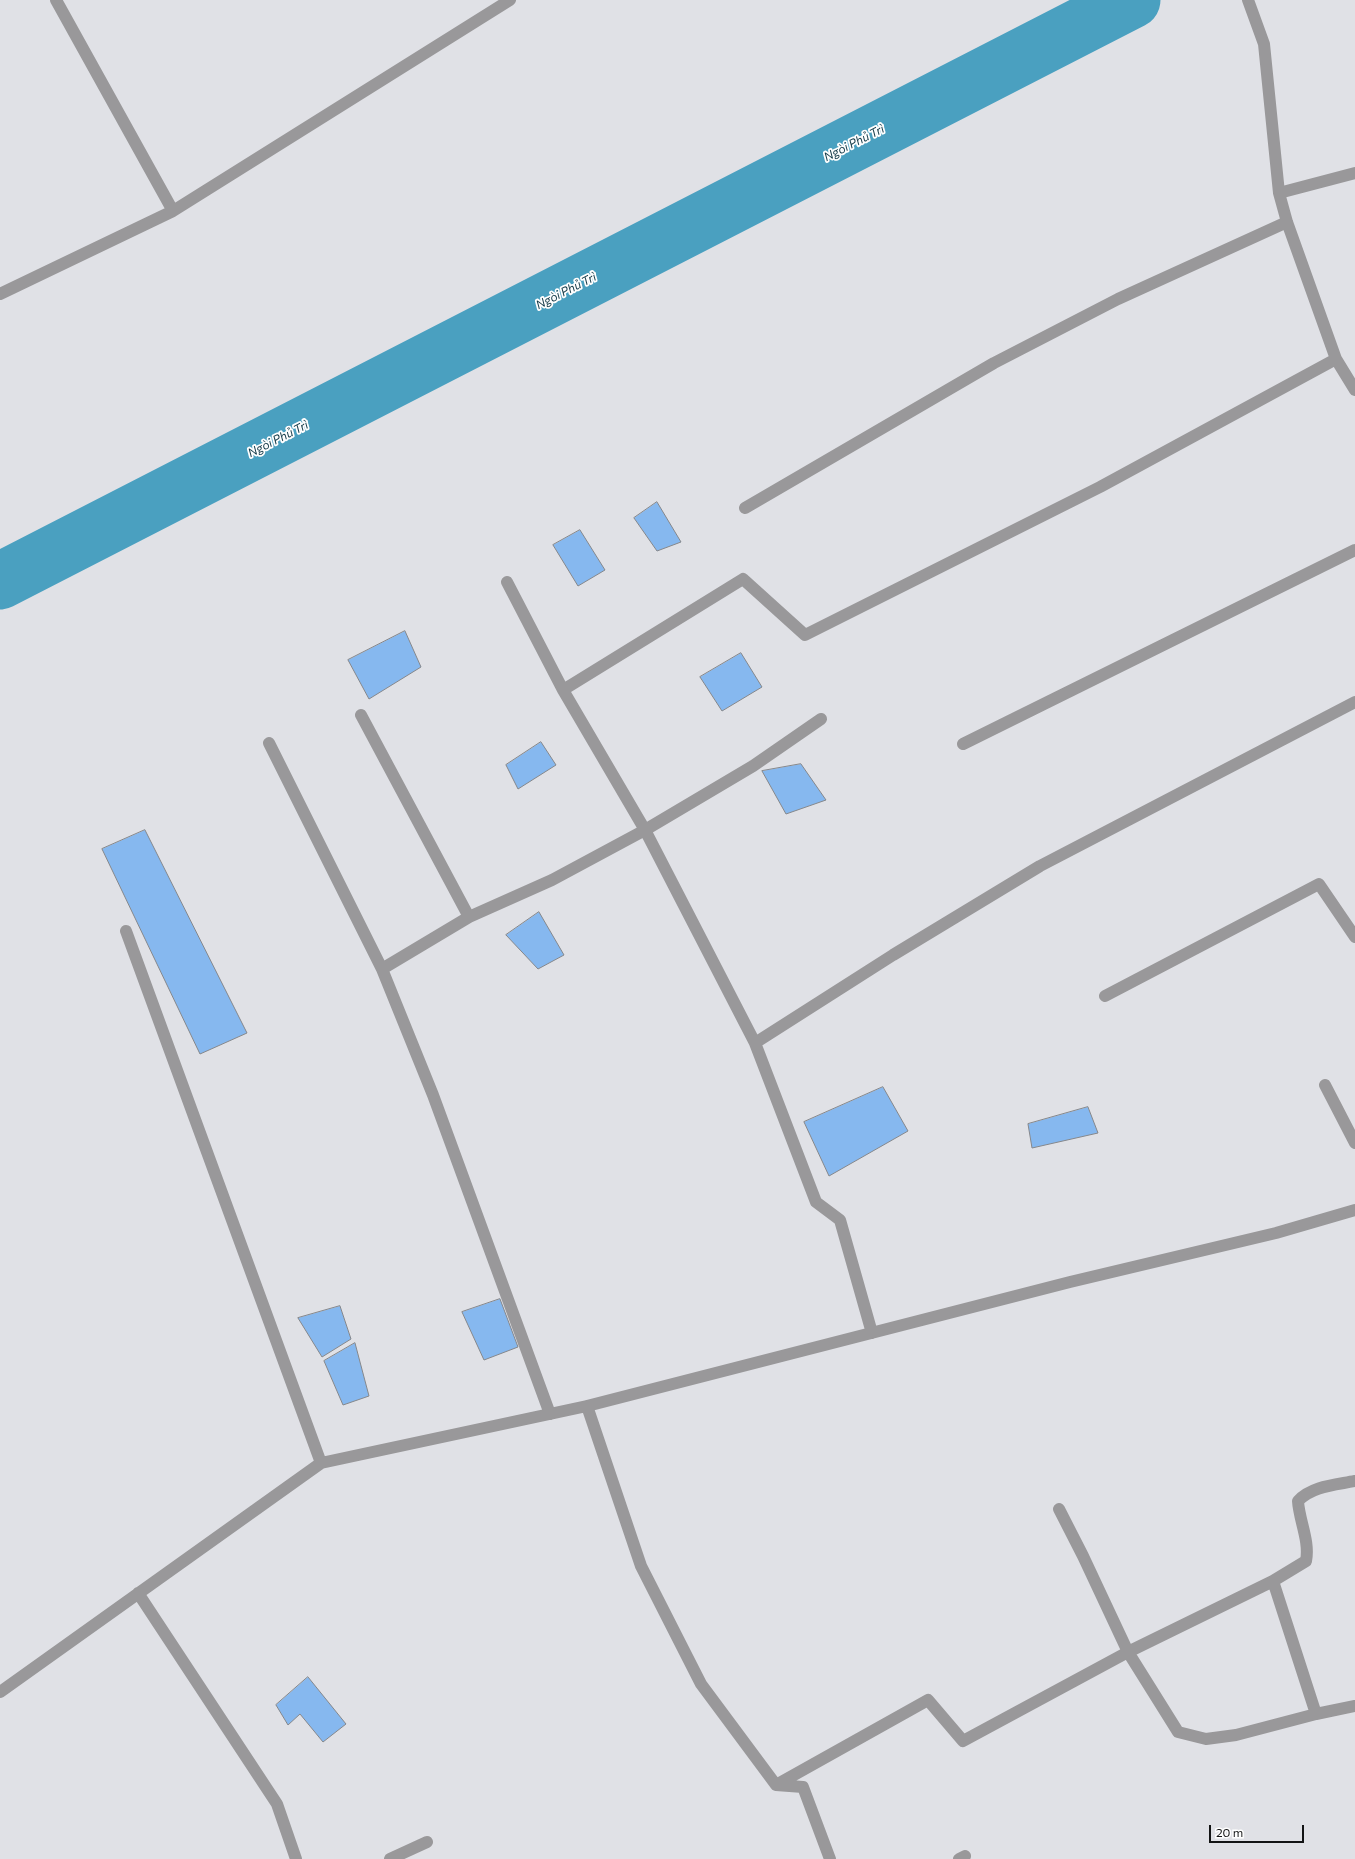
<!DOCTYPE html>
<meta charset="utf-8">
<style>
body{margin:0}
#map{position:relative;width:1355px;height:1859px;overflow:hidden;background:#e0e1e6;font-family:Commissioner,sans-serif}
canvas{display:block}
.scale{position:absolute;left:1209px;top:1825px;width:95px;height:18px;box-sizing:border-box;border:2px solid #131415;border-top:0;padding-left:5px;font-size:12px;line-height:14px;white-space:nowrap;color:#131415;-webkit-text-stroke:3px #fff;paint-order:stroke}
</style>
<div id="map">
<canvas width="1355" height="1859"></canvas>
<div class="scale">20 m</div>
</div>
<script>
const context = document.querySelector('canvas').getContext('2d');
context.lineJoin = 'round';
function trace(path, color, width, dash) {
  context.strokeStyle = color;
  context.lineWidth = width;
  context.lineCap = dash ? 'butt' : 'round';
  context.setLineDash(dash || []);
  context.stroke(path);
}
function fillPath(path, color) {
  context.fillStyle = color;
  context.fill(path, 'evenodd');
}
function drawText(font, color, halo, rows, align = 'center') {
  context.font = font + ' Commissioner,sans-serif';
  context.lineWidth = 3.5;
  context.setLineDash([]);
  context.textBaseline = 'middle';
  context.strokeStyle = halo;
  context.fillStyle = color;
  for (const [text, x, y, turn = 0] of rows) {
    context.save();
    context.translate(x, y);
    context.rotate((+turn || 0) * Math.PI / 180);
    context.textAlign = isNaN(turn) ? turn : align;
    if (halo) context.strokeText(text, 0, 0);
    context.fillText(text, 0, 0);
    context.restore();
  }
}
trace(new Path2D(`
 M0,581L1132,0`), '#4aa0c0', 57);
const building = new Path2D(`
 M657,502L681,542L657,551L634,518Z
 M580,530L605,570L578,586L553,545Z
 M405,631L421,667L369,699L348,660Z
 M741,653L762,687L722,711L700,677Z
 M541,742L556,765L518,789L506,765Z
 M801,764L826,800L786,814L762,771Z
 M145,830L247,1033L200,1054L102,849Z
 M539,912L564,955L538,969L506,935Z
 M883,1087L908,1131L829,1176L804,1122Z
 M1088,1107L1098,1133L1032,1148L1028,1124Z
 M500,1299L518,1347L484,1360L462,1312Z
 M340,1306L351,1339L322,1357L298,1318Z
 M355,1343L369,1396L343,1405L324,1361Z
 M308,1677L346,1724L323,1742L300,1714L288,1725L276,1705Z`);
fillPath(building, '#86b8ef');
trace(building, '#85878b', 1);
trace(new Path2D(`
 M56,0L173,211
 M1248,0L1264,44L1279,193L1287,222L1336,359L1355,390
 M1279,193L1355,173
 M0,294L173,211L510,0
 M745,508L994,363L1118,299L1287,222
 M507,582L563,690L645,830L755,1043L816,1202L840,1220L872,1333
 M563,690L743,579L805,635L1100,487L1336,359
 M361,715L469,917
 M269,743L382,969L433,1095L550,1414
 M963,744L1355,550
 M126,931L321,1463
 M382,969L469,917L552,880L645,830L753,766L821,719
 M1105,996L1319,884L1355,937
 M755,1043L893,955L1040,866L1355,702
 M1325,1085L1355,1143
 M587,1406L641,1566L701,1684L776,1785L803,1787L830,1859
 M1059,1509L1083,1556L1128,1652L1178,1732L1206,1739L1236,1735L1316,1714L1355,1706
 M1273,1581L1316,1714
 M138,1593L277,1804L296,1859
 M0,1692L321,1463L587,1406L1070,1282L1276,1233L1355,1210
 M776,1785L928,1700L963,1741L1128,1652L1273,1581L1306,1561C1310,1541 1299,1520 1298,1501C1312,1486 1335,1485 1355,1481
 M390,1859L427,1842
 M959,1859L965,1856`), '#99989a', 12);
drawText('italic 12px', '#123947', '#fff', [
 ["Ngòi Phủ Trì",854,143,-27],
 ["Ngòi Phủ Trì",566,291,-27],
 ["Ngòi Phủ Trì",278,439,-27]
]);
</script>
